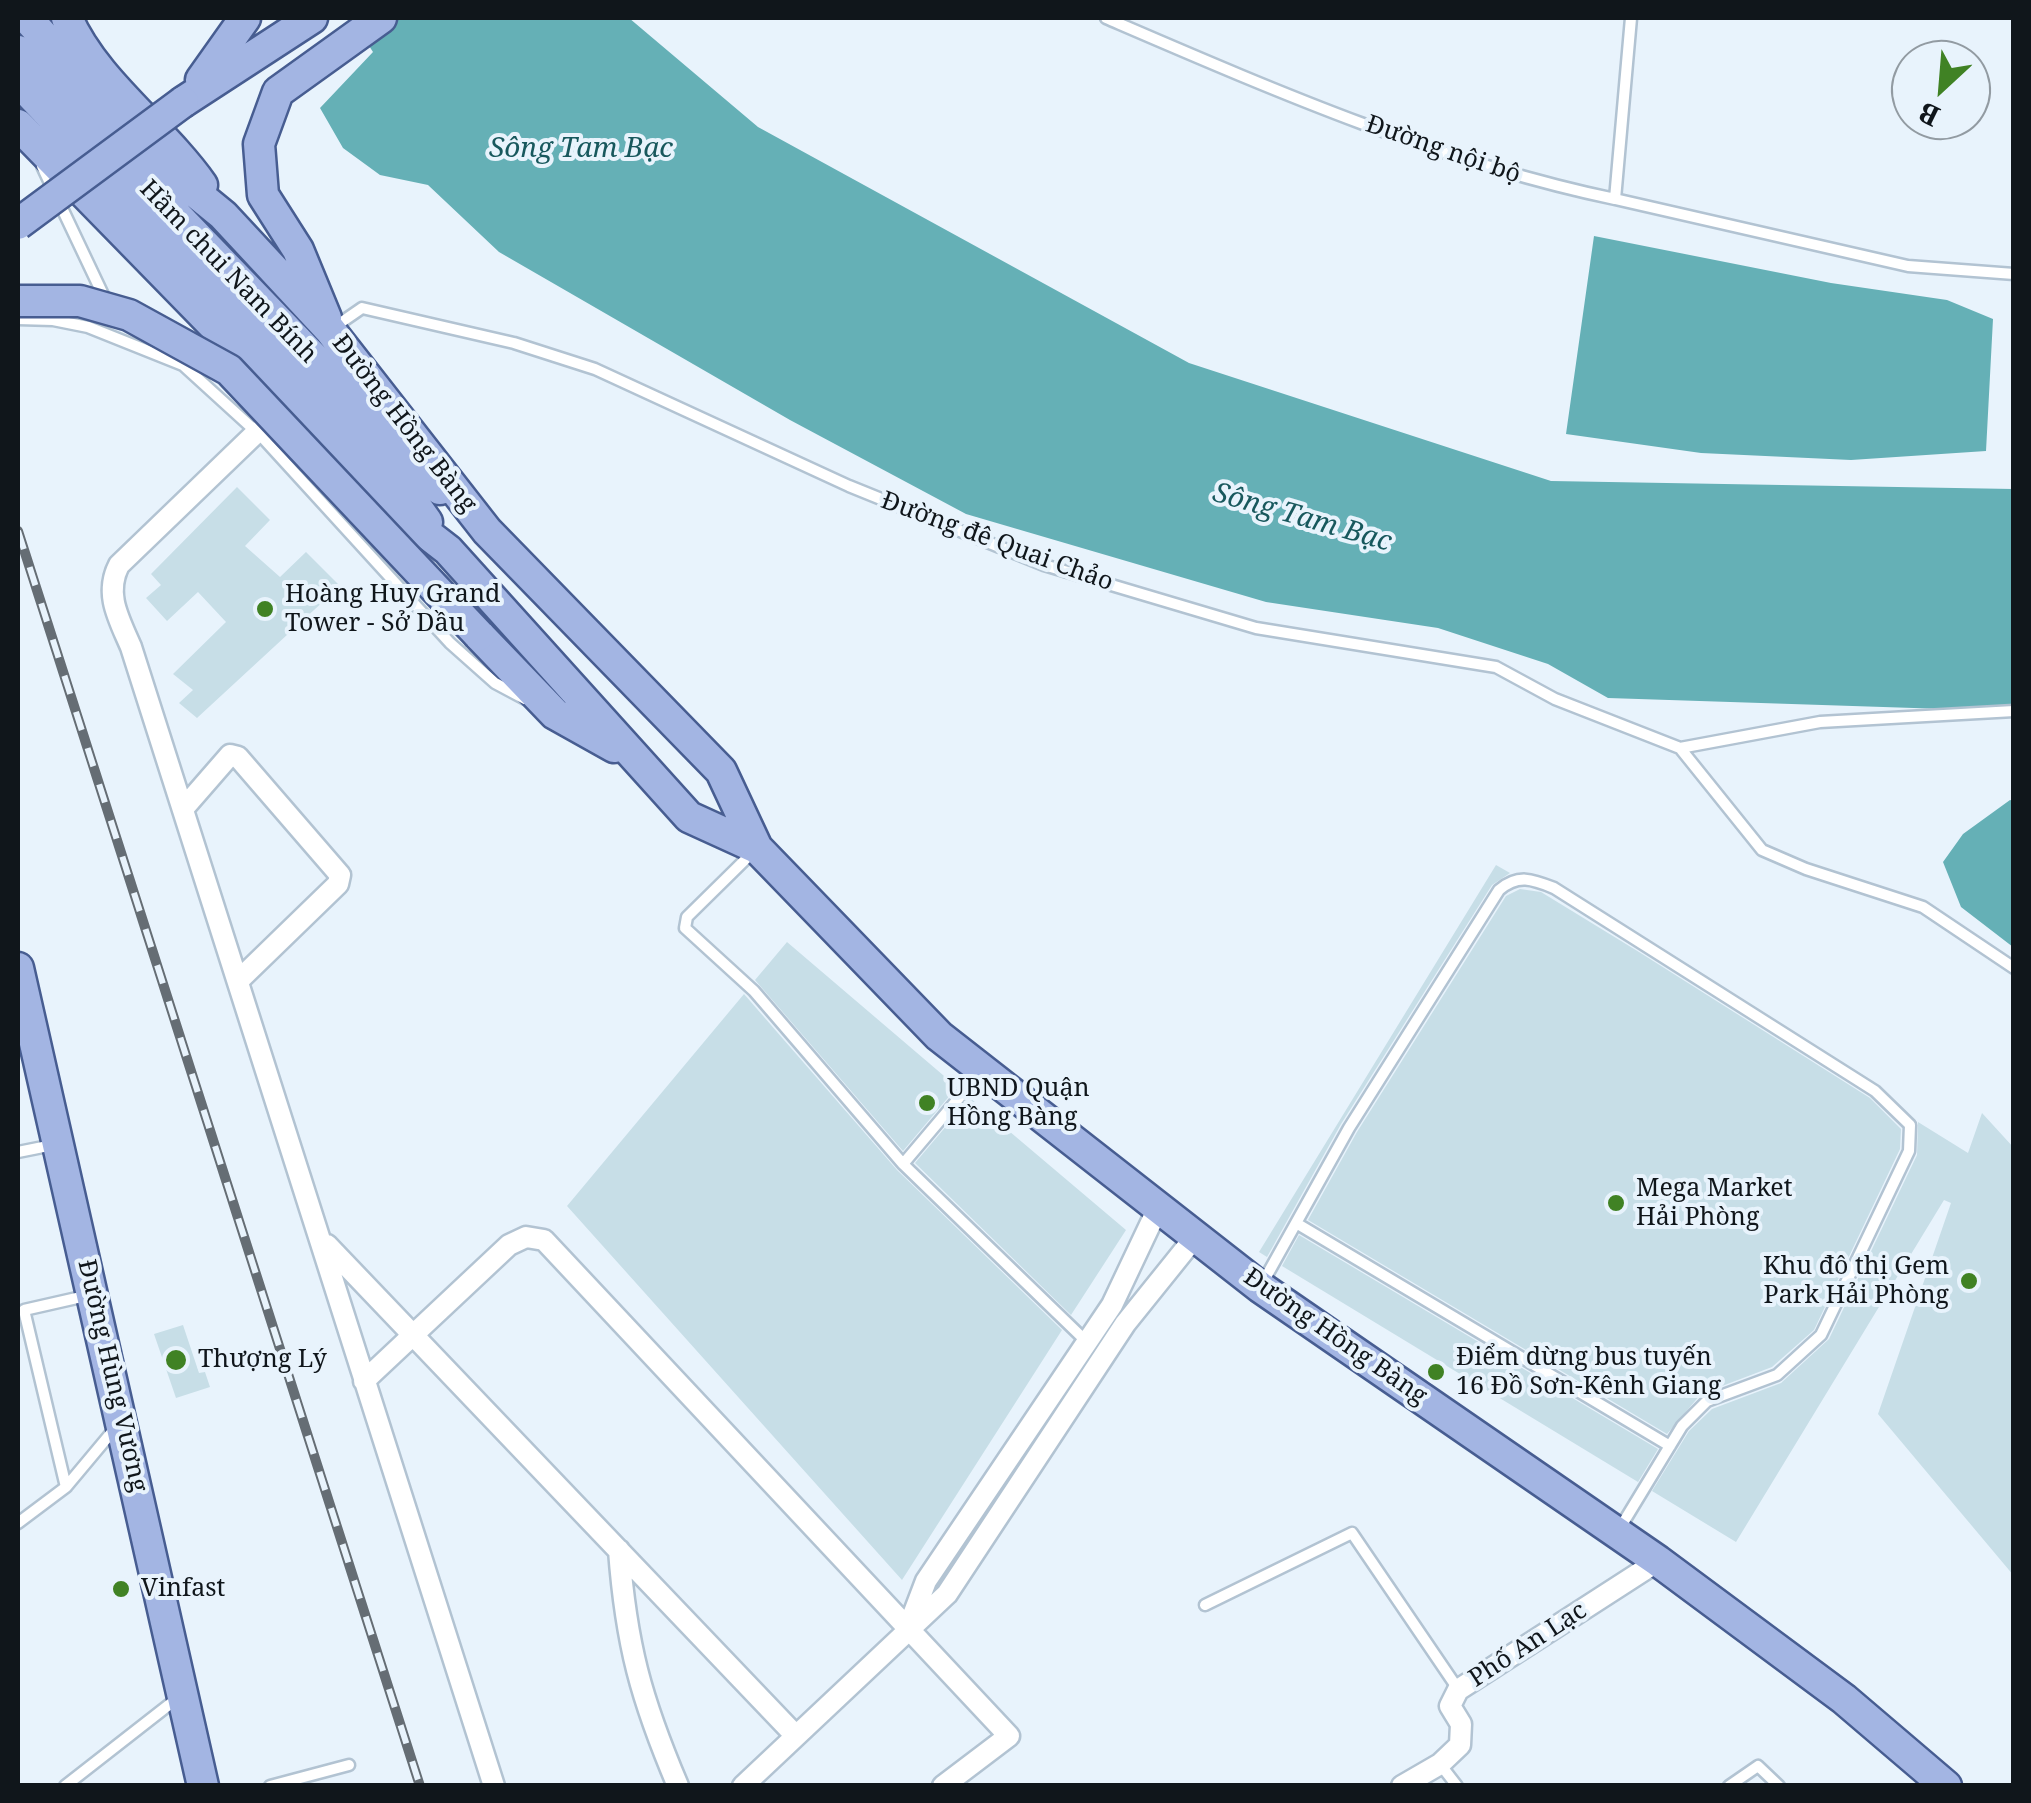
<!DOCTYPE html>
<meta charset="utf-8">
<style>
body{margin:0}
#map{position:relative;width:2031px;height:1803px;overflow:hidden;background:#e8f3fc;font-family:"Noto Serif",serif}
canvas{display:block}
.frame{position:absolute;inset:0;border:20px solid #10161b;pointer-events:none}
.north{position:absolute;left:1891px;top:40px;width:100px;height:100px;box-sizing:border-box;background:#e8f3fc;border:2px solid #929ba2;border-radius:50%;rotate:206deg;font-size:28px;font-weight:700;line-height:40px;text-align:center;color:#10161b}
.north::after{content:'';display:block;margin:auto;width:35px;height:45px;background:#408224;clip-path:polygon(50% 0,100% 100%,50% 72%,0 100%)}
</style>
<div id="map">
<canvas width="2031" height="1803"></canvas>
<div class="frame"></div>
<div class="north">B</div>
</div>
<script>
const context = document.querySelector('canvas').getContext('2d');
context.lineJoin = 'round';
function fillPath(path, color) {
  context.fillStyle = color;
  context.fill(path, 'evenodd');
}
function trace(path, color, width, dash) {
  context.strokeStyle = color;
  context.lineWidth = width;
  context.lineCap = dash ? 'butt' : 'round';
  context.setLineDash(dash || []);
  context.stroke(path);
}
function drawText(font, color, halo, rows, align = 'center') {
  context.font = font + ' "Noto Serif",serif';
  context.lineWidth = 8;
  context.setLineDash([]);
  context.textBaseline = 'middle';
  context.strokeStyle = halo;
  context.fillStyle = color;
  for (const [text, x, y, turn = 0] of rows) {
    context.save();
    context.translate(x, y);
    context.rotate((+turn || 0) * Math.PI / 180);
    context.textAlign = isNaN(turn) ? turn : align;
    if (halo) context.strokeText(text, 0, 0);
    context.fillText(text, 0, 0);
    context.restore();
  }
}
fillPath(new Path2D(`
 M351,18H629L758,127L1189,363L1551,481L2013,489V705L1975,710L1608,698L1548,664L1438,628L1266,602L966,514L790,420L499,252L428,185L380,175L343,148L320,108L373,52Z
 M1594,236L1831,283L1947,300L1993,319L1986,451L1851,460L1701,453L1566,434Z
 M2010,800L2014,801L2013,947L1961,907L1943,862L1963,834Z`), '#65b0b6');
fillPath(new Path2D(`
 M237,487L270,520L245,546L280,577L306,552L340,586L197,718L179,703L193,690L173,674L226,622L198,592L167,621L146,598L161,585L151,574Z
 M1496,865L1510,873L1492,885L1341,1124L1267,1257L1259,1252Z
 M1520,889L1541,892L1639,952L1870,1098L1901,1129L1900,1149L1814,1330L1772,1367L1701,1394L1667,1434L1308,1220L1357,1132L1506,896Z
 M787,942L957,1087L903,1151L755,980Z
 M744,994L897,1170L1062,1330L902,1580L567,1206Z
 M970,1098L1126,1230L1071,1315L915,1163Z
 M1982,1113L2014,1148V1576L1878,1414L1951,1203L1944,1200L1736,1542L1652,1491L1689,1431L1712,1409L1781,1383L1829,1339L1917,1155L1918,1122L1968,1153Z
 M1299,1235L1658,1449L1638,1482L1282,1266Z
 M183,1325L199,1373L205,1372L210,1387L176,1398L154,1334Z`), '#c7dee7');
const lane = new Path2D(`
 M1106,18C1271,89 1438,162 1615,199L1631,18
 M42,166L105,299
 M1615,199L1908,266L2014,274
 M18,319L53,320L88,327L183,365L262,437L450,643L495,683L525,699
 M333,328L362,308L514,343L595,369L849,486L1044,565L1256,628L1496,667L1555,699L1680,748L1820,722L2014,711
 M1680,748L1762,850L1806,869L1923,907L2014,968
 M753,852L687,917L685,928L754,991L903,1164L1088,1343
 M18,1152L53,1145
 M903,1164L980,1073
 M1296,1223L1670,1446
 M1262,1284L1349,1128L1499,890C1518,874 1532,879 1554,888L1875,1091L1910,1125L1909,1151L1821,1335L1777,1375L1707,1401L1682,1426L1620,1528
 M66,1487L117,1426
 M18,1523L66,1487L24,1310L90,1295
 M1205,1605L1352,1533L1458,1689
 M1440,1764L1457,1786
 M65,1786L179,1697
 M270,1786L349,1765
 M1729,1786L1758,1766L1779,1786`);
const street = new Path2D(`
 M257,432L119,565C104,594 119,619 131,647L494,1786
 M183,809L230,755L238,757L340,875L338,884L238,981
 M327,1245L795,1735
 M364,1381L509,1245L526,1237L544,1240L1009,1736L943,1786
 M619,1550C626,1644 641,1699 678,1786
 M910,1623L926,1581L1112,1305L1158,1208
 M743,1786L947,1594L1125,1324L1195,1237
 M1402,1786L1440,1764L1460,1745L1461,1724L1450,1706L1458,1690L1658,1561`);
const primary = new Path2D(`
 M27,18L157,161L223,215L330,330L487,531L721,771L757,848L939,1036L1260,1287L1658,1561L1844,1699L1946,1786
 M67,18C95,82 162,128 202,185
 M18,51L440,489
 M201,80L245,18
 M18,81L403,488L427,522
 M183,102L312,18
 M18,125L386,502L448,550L689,817L757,848
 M326,318L298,250L263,195L259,144L278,92L381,18
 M479,635L555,714L614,747
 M18,968L203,1786`);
trace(lane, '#b2c3d2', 15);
trace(street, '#b2c3d2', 25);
trace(primary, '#475d91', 35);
trace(lane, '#fff', 10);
trace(street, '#fff', 20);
trace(primary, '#a3b5e3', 30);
const rail = new Path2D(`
 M18,531L420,1786`);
trace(rail, '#656d74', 10);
trace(rail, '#e8f3fc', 6, [19]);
const primaryBridge = new Path2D(`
 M18,224L183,102
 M18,301H80L129,315L229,370L479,635`);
trace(primaryBridge, '#475d91', 35, []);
trace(primaryBridge, '#a3b5e3', 30);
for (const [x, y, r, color] of [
 [265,609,10,"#408224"],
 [927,1103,10,"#408224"],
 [1616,1203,10,"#408224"],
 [1969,1281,10,"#408224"],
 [176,1360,12,"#408224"],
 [1436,1372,10,"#408224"],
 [121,1589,10,"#408224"]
]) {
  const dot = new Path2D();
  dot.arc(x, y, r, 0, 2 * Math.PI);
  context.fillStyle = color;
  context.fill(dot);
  trace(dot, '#e8f3fc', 4);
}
drawText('25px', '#10161b', '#e8f3fc', [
 ["Đường nội bộ",1443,150,19],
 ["Hầm chui Nam Bính",228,272,46],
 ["Đường Hồng Bàng",404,424,52],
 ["Đường đê Quai Chảo",997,542,20],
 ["Đường Hồng Bàng",1335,1337,35],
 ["Đường Hùng Vương",112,1376,77],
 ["Phố An Lạc",1528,1645,-33]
]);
drawText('25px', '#10161b', '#e8f3fc', [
 ["Hoàng Huy Grand",285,595],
 ["Tower - Sở Dầu",285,624],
 ["UBND Quận",947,1089],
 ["Hồng Bàng",947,1118],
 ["Mega Market",1636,1189],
 ["Hải Phòng",1636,1218],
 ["Khu đô thị Gem",1949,1267,"right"],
 ["Park Hải Phòng",1949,1296,"right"],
 ["Điểm dừng bus tuyến",1456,1358],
 ["16 Đồ Sơn-Kênh Giang",1456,1387],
 ["Thượng Lý",198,1360],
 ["Vinfast",141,1589]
], 'left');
drawText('italic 28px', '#18585d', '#e8f3fc', [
 ["Sông Tam Bạc",581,149],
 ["Sông Tam Bạc",1302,518,16]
]);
</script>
